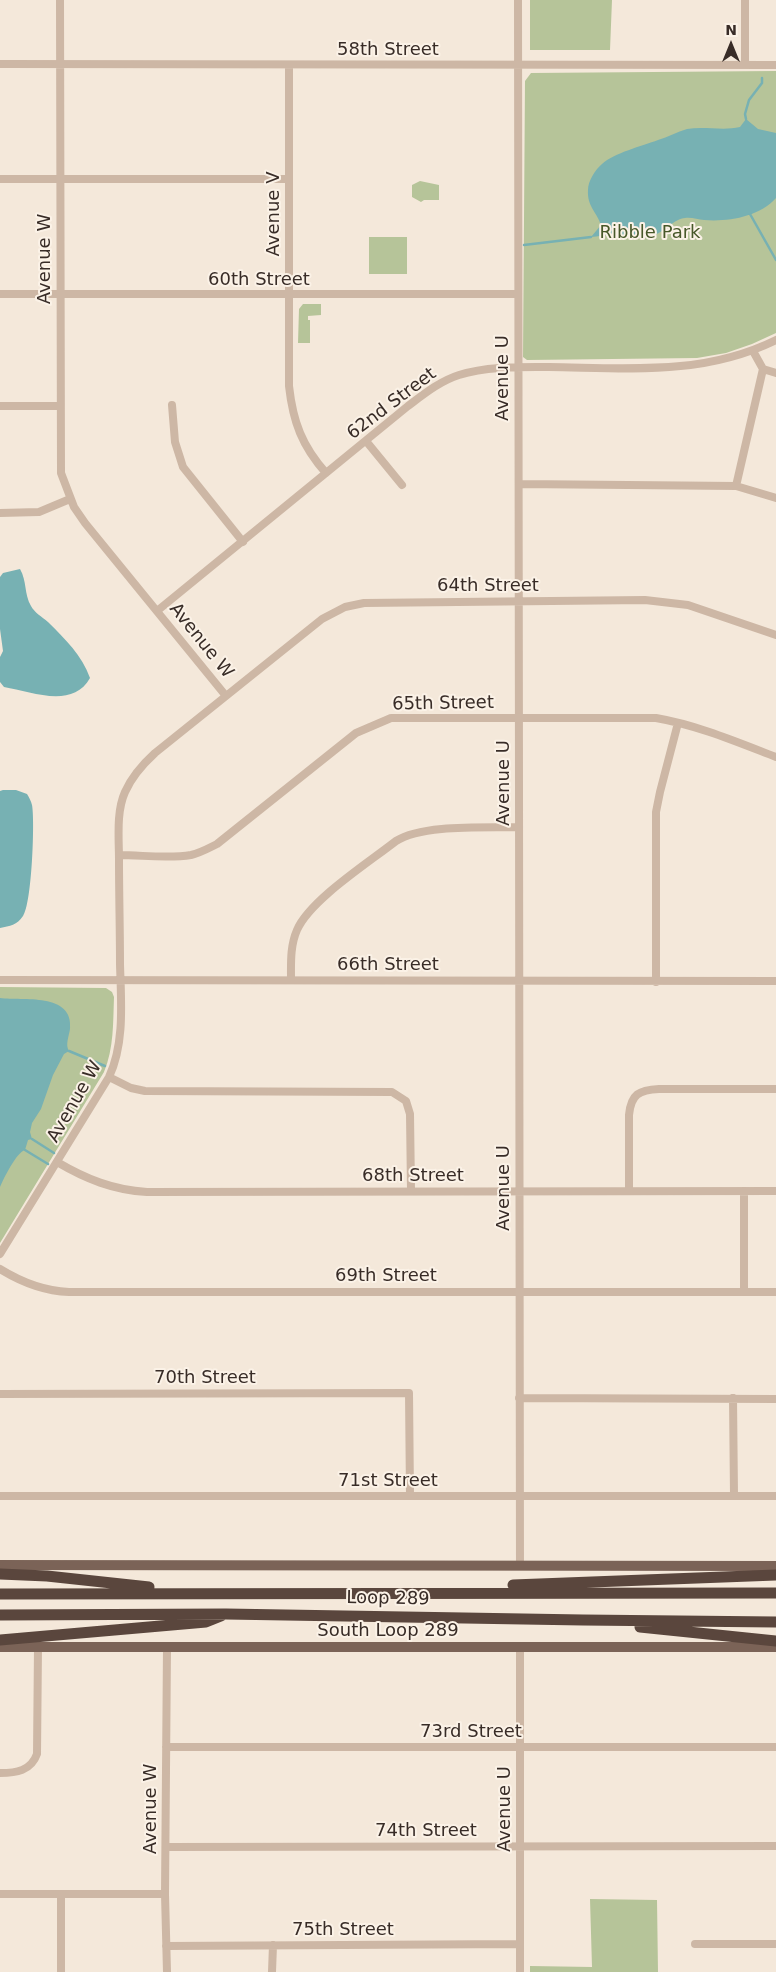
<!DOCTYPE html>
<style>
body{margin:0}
#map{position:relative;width:776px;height:1972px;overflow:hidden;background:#f4e8da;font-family:"DejaVu Sans",sans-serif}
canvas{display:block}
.north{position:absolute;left:706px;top:20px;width:50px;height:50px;-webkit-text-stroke:4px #fbf2e7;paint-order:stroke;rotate:0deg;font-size:14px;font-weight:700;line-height:20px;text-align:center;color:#382c27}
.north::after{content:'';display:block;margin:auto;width:18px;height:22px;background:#382c27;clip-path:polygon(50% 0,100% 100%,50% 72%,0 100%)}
</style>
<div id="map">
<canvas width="776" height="1972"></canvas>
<div class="north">N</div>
</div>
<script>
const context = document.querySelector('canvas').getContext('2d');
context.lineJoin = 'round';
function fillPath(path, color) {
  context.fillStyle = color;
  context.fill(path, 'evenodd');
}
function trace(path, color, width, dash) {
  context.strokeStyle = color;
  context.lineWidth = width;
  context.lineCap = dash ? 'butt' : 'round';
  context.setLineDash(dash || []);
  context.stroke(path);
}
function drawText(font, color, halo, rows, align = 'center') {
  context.font = font + ' "DejaVu Sans",sans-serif';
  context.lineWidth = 4;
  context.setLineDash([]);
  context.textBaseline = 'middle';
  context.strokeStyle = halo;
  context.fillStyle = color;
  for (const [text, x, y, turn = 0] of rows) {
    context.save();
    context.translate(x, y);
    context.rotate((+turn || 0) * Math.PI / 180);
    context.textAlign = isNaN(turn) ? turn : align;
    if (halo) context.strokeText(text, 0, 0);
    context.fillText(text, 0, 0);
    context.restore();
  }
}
fillPath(new Path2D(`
 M530,0H612L610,50H530Z
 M776,71V333L752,344L726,353L697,358L527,360L523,357L525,81L531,73Z
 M420,181L439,185V200H424L421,202L412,197V185Z
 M369,237H407V274H369Z
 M303,304H321V315L308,316V320H310V343H298L299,309Z
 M0,987L106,988L112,992L114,997C113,1023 114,1048 104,1072L0,1243Z
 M590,1899L657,1900L658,1972H530V1966L592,1967Z`), '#b6c499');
fillPath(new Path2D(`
 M746,119L758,129L776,133V198C759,217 728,222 704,220C698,220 692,217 685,218C675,218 663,233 652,236C638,240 627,236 614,235C607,234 599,237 591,237L601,225C597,212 587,207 588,190C588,181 595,170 602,164C614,153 642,146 658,140C668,137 677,132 687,129C704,126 723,131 740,127Z
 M20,569C27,581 24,594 31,606C34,612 42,617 48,622C65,639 82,655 90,678C73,709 32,692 4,687L0,682V657L3,651L0,629V577L3,573Z
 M3,790H16L27,794C29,797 31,801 32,805C35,820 32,904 23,916C17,925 10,926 0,928V791Z
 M0,998C22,1001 74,992 70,1029C69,1036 65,1045 69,1051L64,1054L53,1075L41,1109L32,1123L30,1132L32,1139L28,1140L25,1150C16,1153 4,1178 0,1187Z`), '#77b1b3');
trace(new Path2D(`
 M746,119L745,114L749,100L762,83V78
 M750,214L776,260
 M524,245L591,237
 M69,1051L105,1066
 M32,1139L54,1153
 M25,1150L48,1164`), '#77b1b3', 2.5);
trace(new Path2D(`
 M60,0L61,473L74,507L85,523L226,696
 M518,0L520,1565
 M0,64L776,65
 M289,65V386C293,422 302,446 326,473
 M745,65V0
 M0,179H289
 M0,294H518
 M753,351L763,369L776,373
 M172,405L175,442L183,467L243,542
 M0,406H60
 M366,441L402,485
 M519,484L736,486L776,498
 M736,486L763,369
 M0,513L39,512L70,499
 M157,611L408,406C424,394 440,381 459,375C487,366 520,367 549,367C628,368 703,376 776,340
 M119,855C142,855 168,859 191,855C200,853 209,848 217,844L356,733L391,718H656C697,725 737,742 776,757
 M0,980L776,981
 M291,980C291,963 290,946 297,930C310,900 368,863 396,841C423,824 485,828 519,827
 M656,982V812L660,792L678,723
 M109,1077L131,1088L145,1091L392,1092L406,1101L410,1114L411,1191
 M57,1162C86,1179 113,1190 147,1192L776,1191
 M629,1191V1115C631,1094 639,1090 659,1089H776
 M744,1191V1292
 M0,1254L109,1077C125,1043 121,1001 120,964C120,929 119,895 119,860C119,839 116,812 125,792C132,776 143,764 155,753L322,619L345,607L364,603L645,600L688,605L776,635
 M0,1269C21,1282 44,1291 69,1292H776
 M0,1394L409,1393L410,1496
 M519,1398L776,1399
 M733,1398L734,1495
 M0,1496H776
 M167,1647L165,1894L167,1972
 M520,1647V1972
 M166,1747H776
 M0,1773C16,1773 31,1771 37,1754L38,1647
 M166,1847L776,1846
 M0,1894H165
 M695,1944H776
 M166,1946L520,1944
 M61,1972V1894
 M272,1972L273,1945`), '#cdb7a5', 8);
trace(new Path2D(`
 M0,1565L776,1566
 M0,1647H776`), '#7b6357', 10);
trace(new Path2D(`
 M0,1574L47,1576L149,1587
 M513,1585L776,1575
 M0,1594L776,1593
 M0,1615L226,1614L583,1620L776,1622
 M640,1627L776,1641
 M0,1640L206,1622L221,1616`), '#5a463d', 11);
drawText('18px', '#382c27', '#fbf2e7', [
 ["58th Street",388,50],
 ["Avenue V",274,214,-90],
 ["Avenue W",45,259,-90],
 ["60th Street",259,280],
 ["Avenue U",503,378,-90],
 ["62nd Street",392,404,-37],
 ["64th Street",488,586],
 ["Avenue W",201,641,51],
 ["65th Street",443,704,-1],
 ["Avenue U",504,783,-90],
 ["66th Street",388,965],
 ["Avenue W",75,1102,-60],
 ["68th Street",413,1176],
 ["Avenue U",504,1188,-90],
 ["69th Street",386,1276],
 ["70th Street",205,1378],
 ["71st Street",388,1481],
 ["Loop 289",388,1599,1],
 ["South Loop 289",388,1631],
 ["73rd Street",471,1732],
 ["Avenue W",151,1809,-90],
 ["Avenue U",505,1809,-90],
 ["74th Street",426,1831],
 ["75th Street",343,1930]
]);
drawText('18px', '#475829', '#fbf2e7', [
 ["Ribble Park",650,233]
]);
</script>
